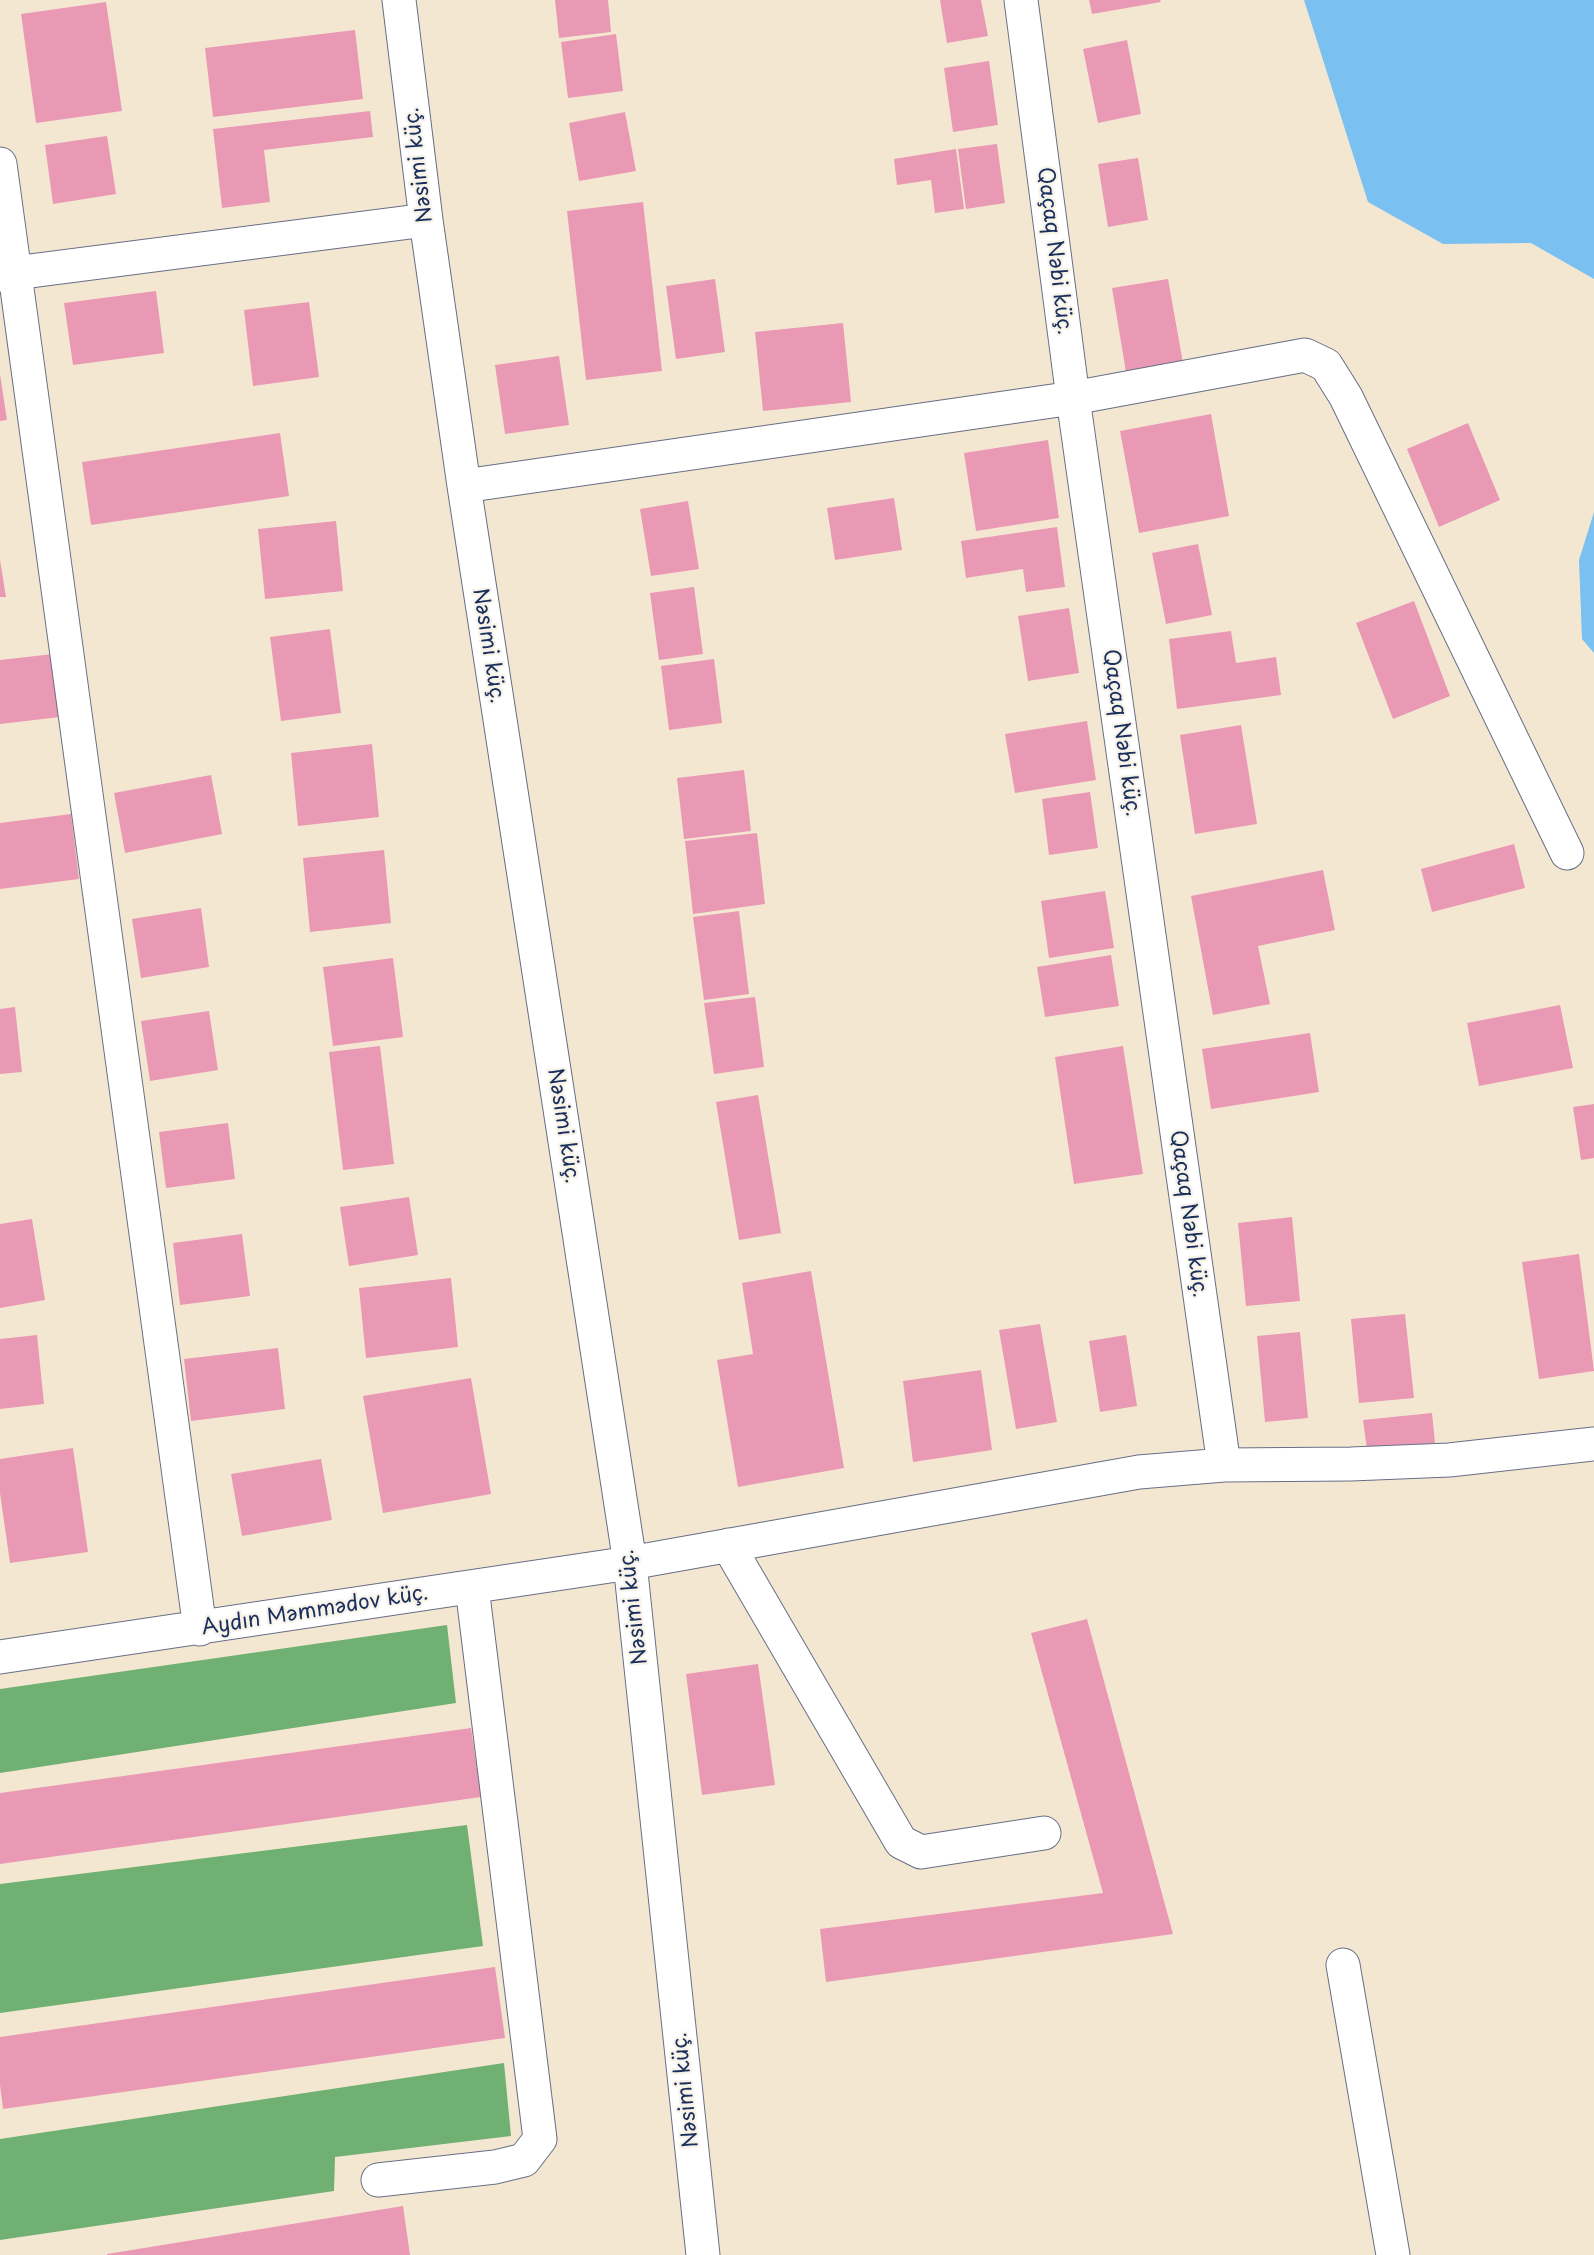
<!DOCTYPE html>
<meta charset="utf-8">
<style>
body{margin:0}
canvas{display:block;background:#f4e7d1}
</style>
<canvas width="1594" height="2255"></canvas>
<script>
const context = document.querySelector('canvas').getContext('2d');
context.lineJoin = 'round';
function fillPath(path, color) {
  context.fillStyle = color;
  context.fill(path, 'evenodd');
}
function trace(path, color, width, dash) {
  context.strokeStyle = color;
  context.lineWidth = width;
  context.lineCap = dash ? 'butt' : 'round';
  context.setLineDash(dash || []);
  context.stroke(path);
}
function drawText(font, color, halo, rows, align = 'center') {
  context.font = font + ' "Playpen Sans",sans-serif';
  context.lineWidth = 4.5;
  context.setLineDash([]);
  context.textBaseline = 'middle';
  context.strokeStyle = halo;
  context.fillStyle = color;
  for (const [text, x, y, turn = 0] of rows) {
    context.save();
    context.translate(x, y);
    context.rotate((+turn || 0) * Math.PI / 180);
    context.textAlign = isNaN(turn) ? turn : align;
    if (halo) context.strokeText(text, 0, 0);
    context.fillText(text, 0, 0);
    context.restore();
  }
}
fillPath(new Path2D(`
 M447,1625L456,1703L0,1773V1689Z
 M467,1825L483,1946L0,2013V1884Z
 M504,2063L511,2136L335,2157L334,2191L0,2240V2139Z`), '#70b072');
fillPath(new Path2D(`
 M1304,0H1594V279L1531,243L1443,244L1368,202Z
 M1594,512V653L1582,639L1579,560Z`), '#7ac0f1');
fillPath(new Path2D(`
 M555,0H608L611,32L559,38Z
 M940,0H981L988,36L947,43Z
 M1089,0H1160L1161,2L1092,14Z
 M106,2L122,111L36,123L21,14Z
 M355,30L363,99L213,117L205,48Z
 M616,34L623,91L568,98L561,42Z
 M1127,40L1141,114L1098,123L1083,49Z
 M989,61L998,125L953,132L944,68Z
 M370,111L373,137L264,150L270,202L222,208L213,129Z
 M625,112L636,171L579,181L569,123Z
 M107,136L116,194L53,204L45,145Z
 M997,144L1005,203L966,209L958,149Z
 M956,149L964,209L935,213L931,180L897,185L894,159Z
 M1138,158L1148,220L1108,227L1098,164Z
 M643,202L662,371L586,380L567,211Z
 M715,279L725,352L676,359L666,286Z
 M1168,279L1183,363L1126,372L1112,288Z
 M156,291L164,353L73,365L64,303Z
 M309,302L319,377L253,386L244,310Z
 M843,323L851,402L763,411L755,332Z
 M559,356L569,425L505,434L495,365Z
 M0,374L7,420L0,421Z
 M1211,414L1229,516L1139,533L1120,431Z
 M1468,423L1500,500L1439,527L1407,449Z
 M280,433L289,496L91,525L82,462Z
 M1048,440L1059,518L976,531L964,453Z
 M894,498L902,550L835,560L827,508Z
 M688,501L699,569L651,576L640,509Z
 M336,521L343,591L265,599L258,529Z
 M1057,527L1065,587L1026,592L1023,569L966,578L961,541Z
 M1198,544L1212,615L1166,624L1152,553Z
 M0,560L6,597H0Z
 M694,587L703,654L659,660L650,593Z
 M1414,601L1450,696L1393,719L1356,623Z
 M1069,608L1079,673L1028,681L1018,616Z
 M330,629L341,713L281,721L270,637Z
 M1231,631L1236,663L1276,657L1281,695L1177,709L1169,639Z
 M53,654L60,717L0,724V660Z
 M714,659L722,723L669,730L661,666Z
 M1087,721L1096,780L1015,793L1005,734Z
 M1241,725L1257,824L1195,834L1180,735Z
 M372,744L379,817L298,826L291,753Z
 M744,770L751,831L684,839L677,778Z
 M211,775L222,834L125,853L114,793Z
 M1090,792L1098,848L1049,855L1042,799Z
 M71,814L79,879L0,889V823Z
 M757,833L765,904L693,914L685,841Z
 M1514,844L1525,888L1432,912L1421,869Z
 M384,850L391,923L310,932L303,858Z
 M1323,870L1335,930L1258,946L1270,1004L1213,1015L1191,896Z
 M1105,891L1114,948L1049,958L1041,901Z
 M201,908L209,967L141,978L132,919Z
 M739,911L749,994L704,1000L693,917Z
 M1111,955L1119,1006L1045,1017L1037,967Z
 M393,958L403,1037L333,1046L323,967Z
 M755,997L764,1067L714,1074L704,1003Z
 M1560,1005L1573,1068L1479,1086L1467,1023Z
 M15,1007L22,1072L0,1074V1009Z
 M209,1011L218,1070L150,1081L141,1021Z
 M1310,1033L1319,1092L1211,1109L1202,1049Z
 M380,1046L394,1164L343,1170L329,1052Z
 M1123,1046L1143,1174L1074,1184L1055,1057Z
 M758,1095L781,1233L739,1240L716,1102Z
 M1594,1104V1158L1581,1160L1573,1107Z
 M228,1123L235,1179L166,1188L159,1132Z
 M409,1197L418,1255L349,1266L340,1207Z
 M1292,1217L1300,1301L1246,1306L1238,1223Z
 M32,1219L45,1300L0,1308V1224Z
 M242,1234L250,1296L180,1305L173,1243Z
 M1579,1254L1594,1371L1539,1379L1522,1262Z
 M811,1271L844,1468L738,1487L717,1360L753,1354L742,1283Z
 M451,1278L458,1347L366,1358L359,1288Z
 M1405,1314L1414,1398L1359,1403L1351,1319Z
 M1040,1324L1057,1422L1016,1429L999,1330Z
 M1300,1332L1308,1418L1265,1422L1257,1336Z
 M37,1335L44,1404L0,1409V1339Z
 M1126,1335L1137,1406L1100,1412L1089,1341Z
 M278,1348L285,1409L191,1421L184,1359Z
 M981,1370L992,1450L913,1462L903,1381Z
 M471,1378L491,1494L383,1513L363,1396Z
 M1432,1413L1435,1443L1367,1449L1363,1420Z
 M73,1448L88,1552L10,1563L0,1493V1459Z
 M321,1459L332,1520L242,1536L231,1474Z
 M1087,1619L1173,1934L826,1982L820,1929L1103,1893L1031,1633Z
 M758,1664L775,1785L702,1795L686,1674Z
 M471,1728L481,1797L0,1864V1793Z
 M495,1967L505,2038L3,2109L0,2085V2037Z
 M403,2206L410,2255H107V2254Z`), '#ea99b4');
const minor = new Path2D(`
 M399,0L426,220L464,486L630,1563L703,2255
 M1021,0L1073,398L1224,1465
 M0,164L200,1629
 M0,275L426,220
 M464,486L1073,398L1305,355L1326,365L1346,397L1567,853
 M728,1545L901,1842L921,1852L1044,1833
 M0,1657L630,1563L1139,1472L1224,1465L1351,1464L1449,1460L1594,1444
 M1343,1965L1393,2255
 M378,2180L495,2167L524,2160L540,2139L472,1587`);
trace(minor, '#676f86', 35);
trace(minor, '#fff', 33);
drawText('21px', '#1b2f5e', '#f7f3e8', [
 ["Nəsimi küç.",419,165,-97],
 ["Qaçaq Nəbi küç.",1054,251,83],
 ["Nəsimi küç.",488,646,81],
 ["Qaçaq Nəbi küç.",1121,733,82],
 ["Nəsimi küç.",563,1126,81],
 ["Qaçaq Nəbi küç.",1188,1214,82],
 ["Nəsimi küç.",634,1607,-97],
 ["Aydın Məmmədov küç.",315,1611,-9],
 ["Nəsimi küç.",686,2090,-96]
]);
</script>
